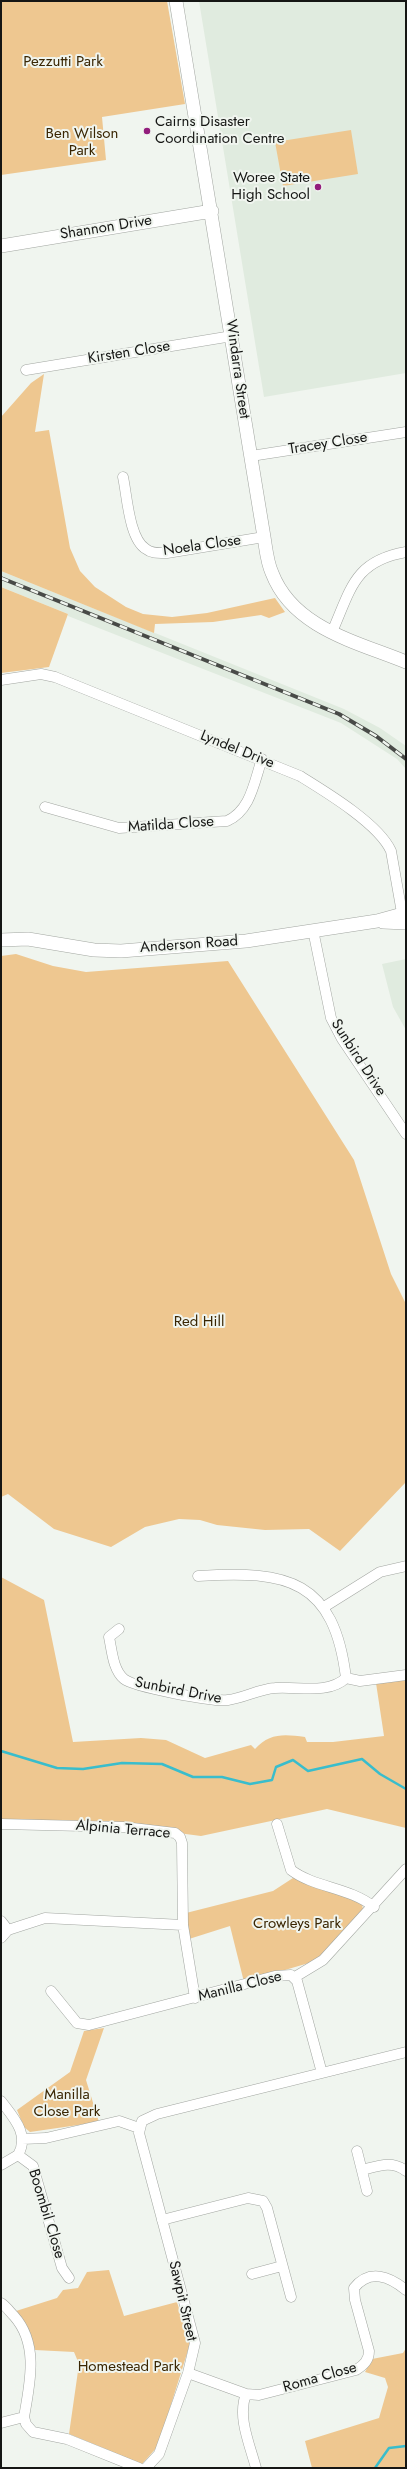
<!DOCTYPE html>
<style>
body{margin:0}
#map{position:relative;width:407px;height:2469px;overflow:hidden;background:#f0f5ef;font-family:Jost,sans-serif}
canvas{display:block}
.frame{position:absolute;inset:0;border:2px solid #151614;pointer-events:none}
</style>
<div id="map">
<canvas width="407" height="2469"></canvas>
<div class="frame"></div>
</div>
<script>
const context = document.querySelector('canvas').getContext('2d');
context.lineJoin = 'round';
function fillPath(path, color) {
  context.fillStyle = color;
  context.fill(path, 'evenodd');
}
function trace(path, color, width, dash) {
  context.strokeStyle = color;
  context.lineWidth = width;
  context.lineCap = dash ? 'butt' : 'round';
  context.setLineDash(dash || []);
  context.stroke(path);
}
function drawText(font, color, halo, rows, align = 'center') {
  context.font = font + ' Jost,sans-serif';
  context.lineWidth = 4;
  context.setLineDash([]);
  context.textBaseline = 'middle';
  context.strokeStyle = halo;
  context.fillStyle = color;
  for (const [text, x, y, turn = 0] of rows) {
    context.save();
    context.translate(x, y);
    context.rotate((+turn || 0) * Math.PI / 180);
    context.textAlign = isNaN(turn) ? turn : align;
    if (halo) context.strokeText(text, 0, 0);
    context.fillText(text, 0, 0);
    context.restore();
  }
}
fillPath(new Path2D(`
 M199,1H406V373L264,397Z
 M1,571L344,709L380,728L406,746V769L397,759L341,723L68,616V614L1,587Z
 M406,959V1030L393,1007L382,964Z`), '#e0ebdf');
fillPath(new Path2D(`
 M1,1H167L185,104L102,117L106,160L1,175Z
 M351,130L358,174L283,186L275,142Z
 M44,374L35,432L49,430L70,548L80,571L95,587L126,607L143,614L172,617L207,613L275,598L285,612L269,618L261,615L213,622L155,624L154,633L1,571V417L31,383Z
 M1,587L68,614L49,667L1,673Z
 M16,954L53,966L86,972L228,961L354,1160L391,1274L406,1304V1482L340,1551L309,1529L265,1530L217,1525L200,1520L179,1519L145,1527L111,1547L54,1529L8,1494L1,1497V956Z
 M1,1577L44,1600L73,1742L141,1738L166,1740L205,1758L251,1745L255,1749C269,1733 284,1734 305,1737L307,1742H333L384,1736L376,1683L406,1679V1828L327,1809L201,1836L109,1824L1,1822Z
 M293,1878L361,1901L363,1909L319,1960L244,1982L230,1926L189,1939L186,1913L273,1891Z
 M104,2028L86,2080L99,2122L30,2132L24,2127L17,2110L70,2072L84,2031Z
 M109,2270L124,2316L177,2302L190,2344L158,2446L142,2464L69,2434L79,2364L74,2352L35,2350L27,2328L16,2311L57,2298L63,2290L78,2288L87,2272Z
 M406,2348V2468H312L305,2441L379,2418L388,2387L385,2378L365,2372L372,2359L403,2353Z`), '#eec790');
trace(new Path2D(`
 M1,1751L57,1768L83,1769L122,1763L162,1764L193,1777H222L250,1784L272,1780L276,1767L293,1760L308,1771L362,1759L380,1774L406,1789
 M375,2468L389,2448L406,2446`), '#39bdcc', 2.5);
const minor = new Path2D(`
 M26,370L232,336
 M251,456L406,432
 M123,477C127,495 129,539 146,549C152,554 159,553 167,553L264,537
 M332,632C351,589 354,561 406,552
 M1,680L41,674L55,677L300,776C326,792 379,824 391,851L402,913
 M45,807L119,828L227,821C251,810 254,782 262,759
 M313,930L331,1018L342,1039L406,1134
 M198,1576C288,1570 334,1580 346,1678
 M324,1607L380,1572L406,1566
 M119,1629L109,1637C112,1651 113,1670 124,1679C134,1687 213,1702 228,1700C244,1698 259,1689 275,1688C297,1686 328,1695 346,1678L360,1681L406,1675
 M1,1824L124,1827L175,1833L180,1837L182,1843L183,1925L195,1998
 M277,1824L291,1870C315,1888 349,1887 374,1907
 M1,1921L8,1930
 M1,1938L8,1930L45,1918L183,1925
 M295,1977L323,1960L406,1869
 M51,1991L77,2023L89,2025L275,1976L291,1975L297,1981L322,2073
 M1,2101C13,2117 30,2134 18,2155L1,2165
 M22,2139L46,2138L119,2121L139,2128
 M357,2151L367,2191
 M18,2155L33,2166L62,2268L69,2278
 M362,2170C378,2166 392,2160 406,2171
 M162,2220L248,2198L263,2201L267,2208L291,2297
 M252,2274L282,2266
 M1,2303C6,2306 10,2312 14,2316C39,2344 30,2383 24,2417L26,2424L33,2432L67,2439L139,2468
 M188,2373L246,2394L259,2395L356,2370C364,2365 369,2360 369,2351L355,2300L354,2288C370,2268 390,2277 406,2290
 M246,2394C237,2417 250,2445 256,2468
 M1,2423L24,2417
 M146,2468L159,2454L188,2373L195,2343L139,2133L142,2121L157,2114L406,2052`);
const tertiary = new Path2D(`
 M176,1L264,537C266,549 267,562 272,573C293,628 357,642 406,662
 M1,246L212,211
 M383,922L406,923
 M1,940L28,939L94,950L121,951L246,941L377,921L406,913`);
trace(minor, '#a2a6a1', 11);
trace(tertiary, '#a2a6a1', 14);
trace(minor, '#fff', 10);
trace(tertiary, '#fff', 13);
const rail = new Path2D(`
 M1,578L339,714L376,736L406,759`);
trace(rail, '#484a47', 4);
trace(rail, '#f0f5ef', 2.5, [8]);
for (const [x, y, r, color] of [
 [147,131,4,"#921d7c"],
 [318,187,4,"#921d7c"]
]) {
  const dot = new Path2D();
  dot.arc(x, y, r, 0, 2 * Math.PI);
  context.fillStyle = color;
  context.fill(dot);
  trace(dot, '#f0f5ef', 1.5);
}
drawText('15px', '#3a2603', '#f0f5ef', [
 ["Pezzutti Park",63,62],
 ["Ben Wilson",82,134],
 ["Park",82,151],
 ["Red Hill",199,1322],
 ["Crowleys Park",297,1924],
 ["Manilla",67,2095],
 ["Close Park",67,2112],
 ["Homestead Park",129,2367]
]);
drawText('15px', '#151614', '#f0f5ef', [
 ["Cairns Disaster",155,122],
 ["Coordination Centre",155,139],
 ["Woree State",310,178,"right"],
 ["High School",310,195,"right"]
], 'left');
drawText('15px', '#151614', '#f0f5ef', [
 ["Shannon Drive",106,228,-9],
 ["Kirsten Close",129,353,-9],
 ["Windarra Street",237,369,82],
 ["Tracey Close",328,444,-9],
 ["Noela Close",202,546,-8],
 ["Lyndel Drive",237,750,22],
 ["Matilda Close",171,825,-4],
 ["Anderson Road",189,945,-4],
 ["Sunbird Drive",358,1058,57],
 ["Sunbird Drive",178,1691,11],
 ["Alpinia Terrace",123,1830,5],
 ["Manilla Close",240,1987,-14],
 ["Boombil Close",46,2214,73],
 ["Sawpit Street",182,2301,77],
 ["Roma Close",320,2378,-16]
]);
</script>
